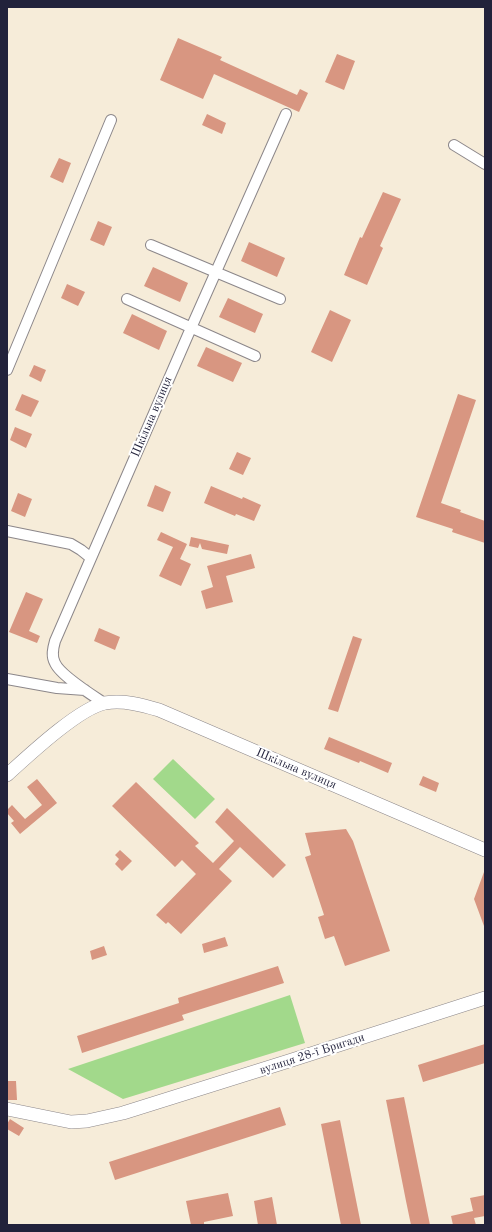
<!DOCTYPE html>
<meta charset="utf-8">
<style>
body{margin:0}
#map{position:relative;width:492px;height:1232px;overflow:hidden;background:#f6ecd9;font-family:"Old Standard TT",serif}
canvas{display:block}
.frame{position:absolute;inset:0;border:8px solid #22223b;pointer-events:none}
</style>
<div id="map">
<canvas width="492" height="1232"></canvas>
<div class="frame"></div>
</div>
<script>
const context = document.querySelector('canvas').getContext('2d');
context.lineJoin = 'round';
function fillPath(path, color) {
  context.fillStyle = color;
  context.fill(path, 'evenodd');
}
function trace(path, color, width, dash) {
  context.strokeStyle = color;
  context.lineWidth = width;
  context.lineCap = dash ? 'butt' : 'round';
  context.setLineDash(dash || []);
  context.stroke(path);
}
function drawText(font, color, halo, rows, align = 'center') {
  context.font = font + ' "Old Standard TT",serif';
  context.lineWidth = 4;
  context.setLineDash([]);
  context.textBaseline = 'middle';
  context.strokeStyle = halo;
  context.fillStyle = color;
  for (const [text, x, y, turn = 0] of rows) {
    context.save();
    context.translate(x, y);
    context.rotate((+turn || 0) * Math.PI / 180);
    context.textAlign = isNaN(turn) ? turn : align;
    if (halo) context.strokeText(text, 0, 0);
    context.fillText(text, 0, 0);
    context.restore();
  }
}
fillPath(new Path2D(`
 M173,759L215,799L195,819L153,779Z
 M290,995L305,1043L123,1099L68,1069Z`), '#a2d98b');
fillPath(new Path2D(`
 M178,38L222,57L220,60L297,95L300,89L308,93L299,112L214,74L203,99L160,80Z
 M337,54L355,61L344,90L325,82Z
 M207,114L226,123L222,134L202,125Z
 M59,158L71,163L63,183L50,177Z
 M383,192L401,199L380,246L383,248L367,285L344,275L360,237L362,238Z
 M98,221L112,227L104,246L90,240Z
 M249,242L285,258L277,277L241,261Z
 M153,267L188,283L180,302L144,286Z
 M67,284L85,292L78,306L61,298Z
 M228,298L263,314L255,333L219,317Z
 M330,310L351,320L332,362L311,352Z
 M132,314L167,331L159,350L123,333Z
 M206,347L242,363L233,382L197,366Z
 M34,365L46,370L41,382L29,376Z
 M22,394L39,401L31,417L15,410Z
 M458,394L476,400L441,503L461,510L460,512L485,521V543L452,532L453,529L416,517Z
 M15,427L32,434L26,448L10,440Z
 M237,452L251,458L243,475L229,469Z
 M155,485L171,492L163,512L147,506Z
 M211,486L242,499L243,497L261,505L254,521L236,514L235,516L204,503Z
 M18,493L32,499L25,517L11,511Z
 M161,532L187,544L180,559L191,564L181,586L159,576L173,547L157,540Z
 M191,537L229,545L227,554L202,549L200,543L198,548L189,546Z
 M251,554L255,568L226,576L233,602L206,609L201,591L213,587L207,566Z
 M26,592L43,599L29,631L40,636L37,643L9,632Z
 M99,628L120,637L115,650L94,641Z
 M353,636L362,639L338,712L328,709Z
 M329,737L392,763L388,773L360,761L359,763L324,749Z
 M423,776L439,783L436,792L419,785Z
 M37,779L57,803L20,834L11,823L14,821L7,813V810L12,805L25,819L42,805L27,787Z
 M136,782L199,843L195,846L213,863L234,841L215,822L227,808L286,865L273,878L240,847L219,869L232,881L181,934L168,922L166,924L156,915L196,874L182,860L175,867L112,806Z
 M346,829L353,841L390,951L345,966L334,936L325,939L318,917L324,915L305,857L311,855L305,833Z
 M120,850L132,861L122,871L115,864L119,859L115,855Z
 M484,872L485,926H484L474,899Z
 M225,937L228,946L204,953L202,944Z
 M104,946L107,955L92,960L90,951Z
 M278,966L284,983L182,1015L184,1020L82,1053L77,1036L179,1003L178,998Z
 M485,1044V1063L423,1082L418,1065Z
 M7,1081H16L17,1100H7Z
 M404,1097L430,1225H411L406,1201L386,1100Z
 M280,1107L286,1125L115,1180L109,1162Z
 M10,1119L24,1128L19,1136L7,1129V1124Z
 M340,1120L361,1225H341L321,1124Z
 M228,1193L233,1216L204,1222V1225H191L186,1201Z
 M485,1195V1216L474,1218L476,1225H453L451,1216L473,1211L470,1198Z
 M272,1197L277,1225H258L254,1201Z`), '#d89681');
const minor = new Path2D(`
 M454,145L485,164
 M151,245L280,299
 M127,299L255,356
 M7,370L111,120
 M7,531L71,544L81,550L91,558
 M7,679L57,688L85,690
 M104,703C92,695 60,675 55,663C51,656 53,648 55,641L191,328L286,114`);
const tertiary = new Path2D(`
 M7,775C28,756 79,708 105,703C124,700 142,705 159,710L485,850
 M7,1109L71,1122L87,1121L123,1113L292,1060L485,998`);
trace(minor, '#8c878a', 12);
trace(tertiary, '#8c878a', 14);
trace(minor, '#fff', 10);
trace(tertiary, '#fff', 13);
drawText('12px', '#22223b', '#fff', [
 ["Шкільна вулиця",152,417,-67],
 ["Шкільна вулиця",296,769,23],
 ["вулиця 28-ї Бригади",312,1054,-18]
]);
</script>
